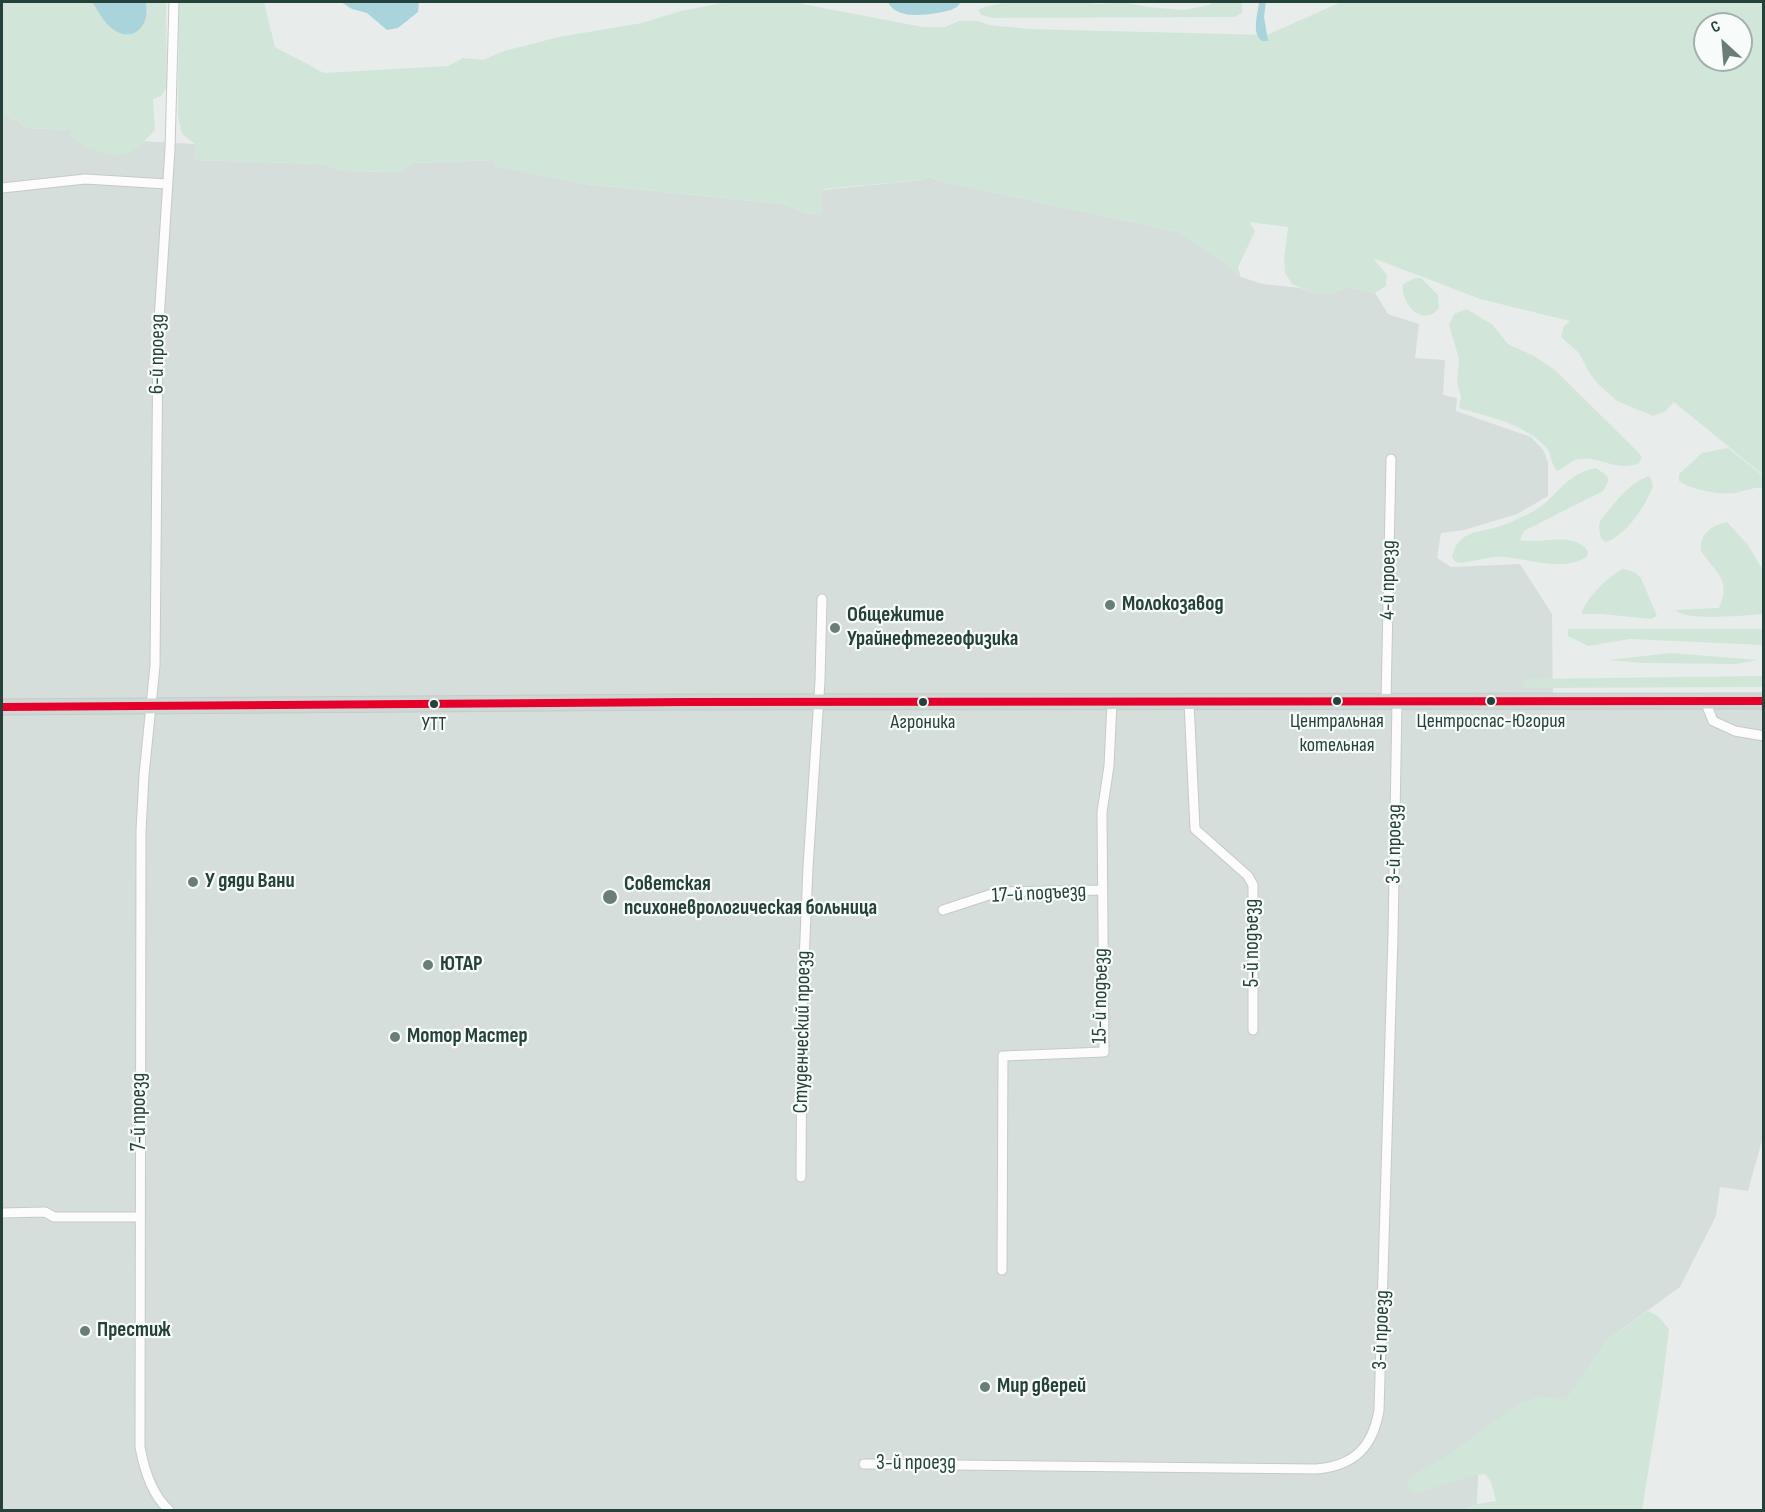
<!DOCTYPE html>
<meta charset="utf-8">
<style>
body{margin:0}
#map{position:relative;width:1765px;height:1512px;overflow:hidden;background:#e8edeb;font-family:"Sofia Sans Condensed",sans-serif}
canvas{display:block}
.frame{position:absolute;inset:0;border:3px solid #24423a;pointer-events:none}
.north{position:absolute;left:1693px;top:12px;width:60px;height:60px;box-sizing:border-box;background:#f7fbf9;border:2px solid #a3b1ad;border-radius:50%;rotate:334deg;font-size:16px;font-weight:700;line-height:24px;text-align:center;color:#24423a}
.north::after{content:'';display:block;margin:auto;width:21px;height:27px;background:#697e78;clip-path:polygon(50% 0,100% 100%,50% 72%,0 100%)}
</style>
<div id="map">
<canvas width="1765" height="1512"></canvas>
<div class="frame"></div>
<div class="north">С</div>
</div>
<script>
const context = document.querySelector('canvas').getContext('2d');
context.lineJoin = 'round';
function fillPath(path, color) {
  context.fillStyle = color;
  context.fill(path, 'evenodd');
}
function trace(path, color, width, dash) {
  context.strokeStyle = color;
  context.lineWidth = width;
  context.lineCap = dash ? 'butt' : 'round';
  context.setLineDash(dash || []);
  context.stroke(path);
}
function drawText(font, color, halo, rows, align = 'center') {
  context.font = font + ' "Sofia Sans Condensed",sans-serif';
  context.lineWidth = 4.5;
  context.setLineDash([]);
  context.textBaseline = 'middle';
  context.strokeStyle = halo;
  context.fillStyle = color;
  for (const [text, x, y, turn = 0] of rows) {
    context.save();
    context.translate(x, y);
    context.rotate((+turn || 0) * Math.PI / 180);
    context.textAlign = isNaN(turn) ? turn : align;
    if (halo) context.strokeText(text, 0, 0);
    context.fillText(text, 0, 0);
    context.restore();
  }
}
fillPath(new Path2D(`
 M2,115L17,120L26,128L70,130L71,137L195,144V160L323,164L343,171L398,172L413,163L493,160L496,166L586,184L783,204L811,215L822,190L922,180L929,176L936,180L1179,232L1221,260L1241,277L1263,284L1301,288L1318,294H1331L1346,287L1375,293L1388,314L1419,324L1415,358L1445,360L1443,395L1457,398L1456,411L1531,437L1544,451L1548,463V496L1517,514L1464,530L1441,533L1437,558L1451,567L1520,564L1552,614L1553,705L1763,707L1764,1133L1748,1191L1720,1187L1716,1216L1680,1287L1607,1340L1558,1412L1480,1433L1477,1504L1464,1510H2Z`), '#d6dedb');
fillPath(new Path2D(`
 M2,2H92L96,8L148,13L146,2H166L167,87L161,96L153,99L155,130C147,138 137,151 125,154C107,160 85,146 70,137V130L26,128L17,120L2,115Z
 M179,2H264L275,47L324,73L448,66L463,58L483,60L504,51L559,37L642,23L681,11L728,2H802V4L923,27H945L959,21H978L989,25L1029,29L1267,35L1341,2H1763V475L1674,402L1664,412L1653,416L1617,401L1598,384L1590,374L1579,353L1561,337L1564,326L1570,321L1480,299L1373,258L1387,275L1386,286L1375,293L1346,287L1331,294H1318L1292,284L1285,273L1284,259L1288,227L1249,222L1255,231L1238,267L1241,278L1221,260L1179,232L936,180L929,176L922,180L823,189L821,212L820,215H811L783,204L586,184L495,166L493,160L413,163L398,172L343,171L323,164L194,160L195,144L182,134L178,117ZM1705,24H1741V60H1705Z
 M1008,2H1079L1098,4L1123,2L1148,7L1184,10L1209,5L1214,2H1242V13L1234,17L993,18L981,15L978,10L984,7Z
 M1415,278H1421L1438,295L1439,308C1423,329 1400,303 1403,284Z
 M1466,309L1492,324L1508,344L1534,356L1555,370L1638,452L1642,457L1639,463C1618,473 1599,455 1578,459C1570,461 1565,468 1557,471C1550,463 1552,453 1545,446C1522,423 1489,417 1459,408L1461,397L1457,382L1459,359L1449,325L1454,314Z
 M1728,448L1763,476V488C1753,487 1746,491 1735,493C1719,495 1692,490 1679,481V474L1702,453Z
 M1596,468L1606,475L1609,480L1603,491L1530,528L1524,531L1520,540C1541,545 1573,530 1588,551L1587,557C1563,572 1530,559 1504,557C1491,556 1475,561 1462,563L1456,562L1452,557C1458,531 1476,533 1498,527C1508,524 1518,518 1528,514C1558,500 1561,475 1596,468Z
 M1649,476L1652,481L1653,487C1645,506 1626,536 1606,542L1601,539L1599,527L1600,521C1614,504 1627,484 1649,476Z
 M1727,522L1748,545L1763,570V614C1745,615 1687,622 1675,610L1719,608C1732,579 1716,574 1701,551C1698,535 1712,525 1727,522Z
 M1624,569L1636,573L1641,578L1657,616L1651,619L1602,614H1582C1583,601 1612,572 1624,569Z
 M1568,629H1763V645L1630,639L1588,646L1568,636Z
 M1671,653L1758,660L1736,664L1643,663L1608,660Z
 M1763,676V687L1524,688L1523,679Z
 M1648,1311L1658,1316L1669,1329L1662,1387L1642,1510H1464L1477,1504L1496,1501L1491,1482L1485,1474L1471,1476L1415,1494L1408,1488L1407,1482L1416,1473L1441,1460L1518,1404L1540,1396L1566,1400L1607,1340Z`), '#d1e6d8');
fillPath(new Path2D(`
 M92,2H146C151,27 131,46 109,26C102,19 97,9 92,2Z
 M341,2H419L418,12L398,28L387,30L367,13L352,9Z
 M888,2H961L957,7L951,10C934,14 897,22 888,2Z
 M1259,2H1266L1264,17L1268,41H1262C1251,33 1258,14 1259,2Z`), '#a9d4db');
const street = new Path2D(`
 M2,188L85,179L167,184
 M1386,701L1391,459
 M1705,701L1713,721L1735,731L1764,736
 M1189,702L1195,829L1248,876L1253,885V1030
 M943,910L998,892L1102,890
 M801,1177L802,1010L808,867L820,681L822,599
 M2,1213L45,1212L54,1217H140
 M1002,1270L1003,1056L1104,1052L1102,812L1109,766L1112,702
 M864,1464L1316,1469C1354,1466 1373,1447 1379,1410L1393,935L1397,701
 M169,1510C152,1495 144,1469 140,1447L141,831L144,775L155,666L158,336L170,149L174,2`);
const primary = new Path2D(`
 M2,707L688,702L1764,701`);
trace(street, '#c5cac8', 11);
trace(primary, '#c3ccc9', 17);
trace(street, '#fcfcfc', 9);
trace(primary, '#cfd7d5', 15);
trace(new Path2D(`
 M2,707L688,702L1764,701`), '#e4002b', 8);
for (const [x, y, r, color] of [
 [1110,605,6,"#697e78"],
 [835,628,6,"#697e78"],
 [1337,701,5,"#24423a"],
 [1491,701,5,"#24423a"],
 [923,702,5,"#24423a"],
 [434,704,5,"#24423a"],
 [193,882,6,"#697e78"],
 [610,897,8,"#697e78"],
 [428,965,6,"#697e78"],
 [395,1037,6,"#697e78"],
 [85,1331,6,"#697e78"],
 [985,1387,6,"#697e78"]
]) {
  const dot = new Path2D();
  dot.arc(x, y, r, 0, 2 * Math.PI);
  context.fillStyle = color;
  context.fill(dot);
  trace(dot, '#f7fbf9', 2);
}
drawText('20px', '#24423a', '#f7fbf9', [
 ["Центральная",1337,722],
 ["котельная",1337,746],
 ["Центроспас-Югория",1491,722],
 ["Агроника",923,723],
 ["УТТ",434,725]
]);
drawText('21px', '#24423a', '#f7fbf9', [
 ["6-й проезд",158,354,-89],
 ["4-й проезд",1389,580,-89],
 ["3-й проезд",1395,844,-89],
 ["17-й подъезд",1039,894,-3],
 ["5-й подъезд",1253,943,-90],
 ["15-й подъезд",1101,996,-89],
 ["Студенческий проезд",803,1032,-89],
 ["7-й проезд",140,1112,-90],
 ["3-й проезд",1382,1330,-88],
 ["3-й проезд",916,1464]
]);
drawText('bold 21px', '#24423a', '#f7fbf9', [
 ["Молокозавод",1122,605],
 ["Общежитие",847,616],
 ["Урайнефтегеофизика",847,640],
 ["У дяди Вани",205,882],
 ["Советская",624,885],
 ["психоневрологическая больница",624,909],
 ["ЮТАР",440,965],
 ["Мотор Мастер",407,1037],
 ["Престиж",97,1331],
 ["Мир дверей",997,1387]
], 'left');
</script>
